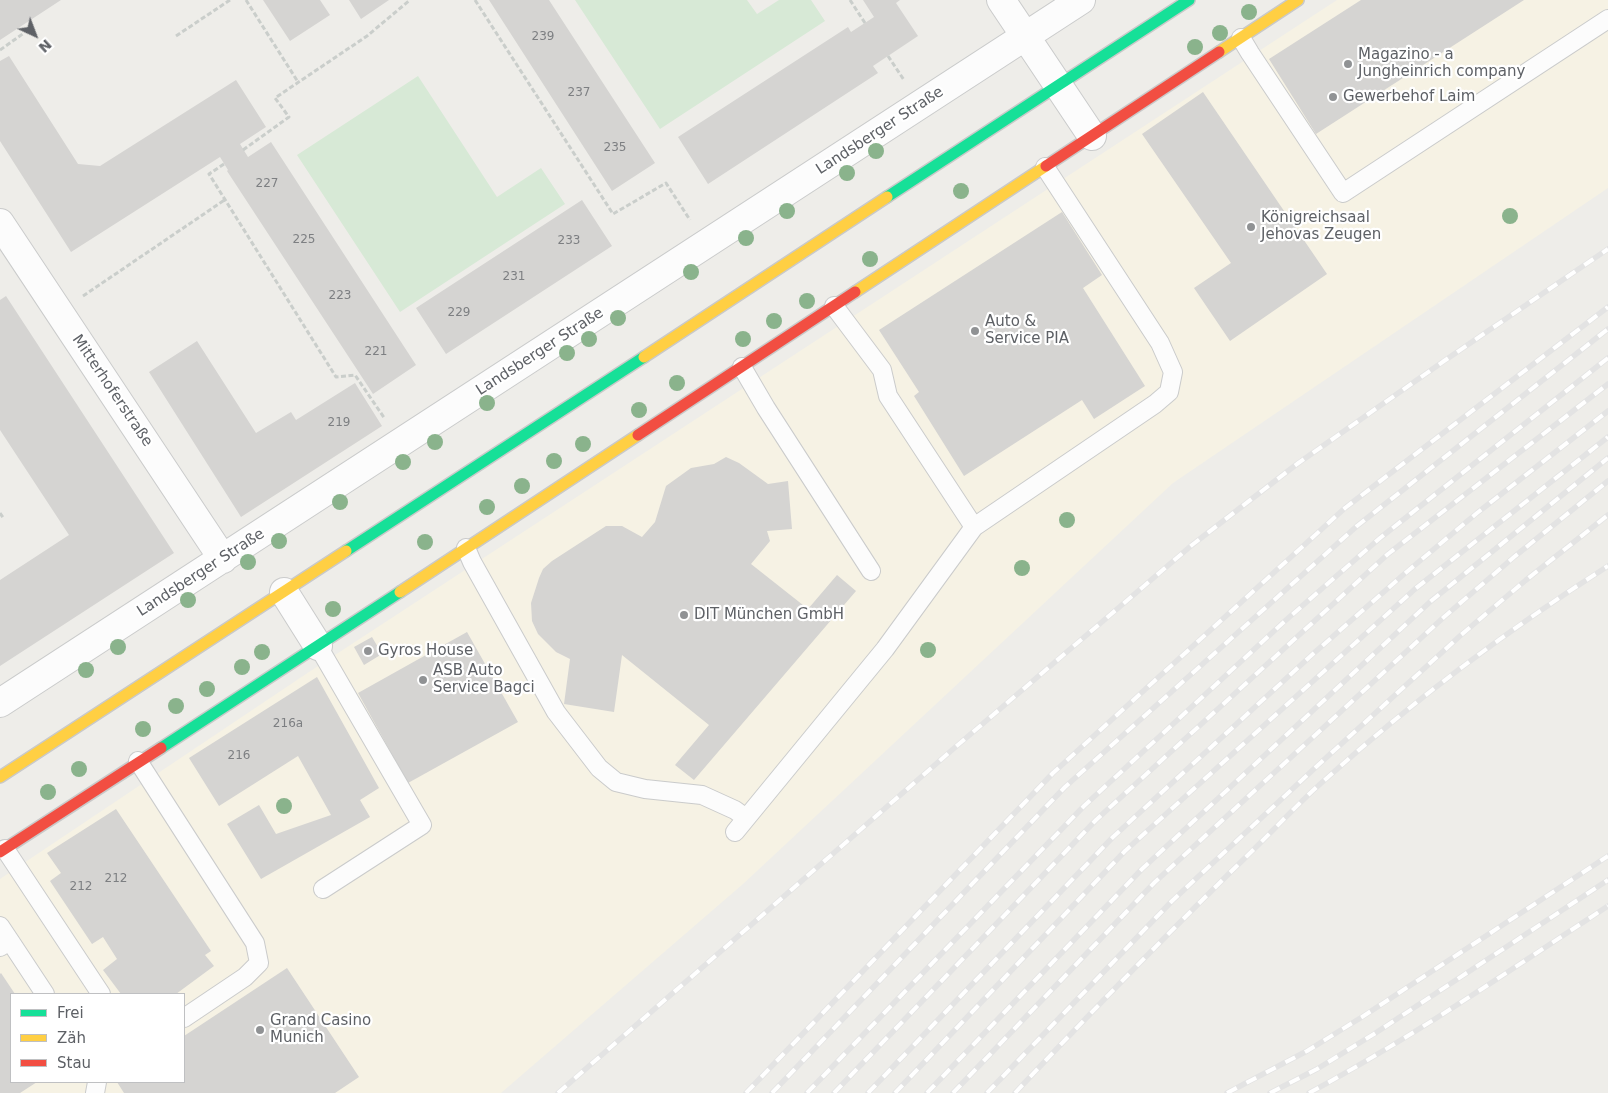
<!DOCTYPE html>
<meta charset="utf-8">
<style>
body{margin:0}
#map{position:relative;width:1608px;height:1093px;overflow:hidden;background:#eeede9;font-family:"DejaVu Sans",sans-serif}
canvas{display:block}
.legend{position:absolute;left:10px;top:993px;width:175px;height:90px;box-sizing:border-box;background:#fff;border:1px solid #bfc0c2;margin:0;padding:6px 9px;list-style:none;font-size:15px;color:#5e6166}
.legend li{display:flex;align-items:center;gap:10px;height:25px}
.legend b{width:25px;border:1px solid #bfc0c2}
.north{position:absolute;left:10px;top:10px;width:50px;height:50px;-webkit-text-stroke:4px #fff;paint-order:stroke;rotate:137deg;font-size:14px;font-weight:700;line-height:20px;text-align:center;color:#5e6166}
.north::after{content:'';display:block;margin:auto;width:18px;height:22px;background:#5e6166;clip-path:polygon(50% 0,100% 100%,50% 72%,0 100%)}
</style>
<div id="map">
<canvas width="1608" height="1093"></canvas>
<ul class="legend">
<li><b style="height:6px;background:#16e098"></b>Frei</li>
<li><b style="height:6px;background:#ffcf43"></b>Zäh</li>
<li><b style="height:6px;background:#f24e42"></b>Stau</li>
</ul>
<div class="north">N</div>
</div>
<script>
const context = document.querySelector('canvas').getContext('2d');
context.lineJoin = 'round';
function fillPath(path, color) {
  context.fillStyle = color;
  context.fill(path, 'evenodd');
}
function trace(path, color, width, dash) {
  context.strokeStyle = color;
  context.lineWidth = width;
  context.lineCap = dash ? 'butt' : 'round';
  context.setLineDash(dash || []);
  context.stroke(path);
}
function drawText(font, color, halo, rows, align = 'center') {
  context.font = font + ' "DejaVu Sans",sans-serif';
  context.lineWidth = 4.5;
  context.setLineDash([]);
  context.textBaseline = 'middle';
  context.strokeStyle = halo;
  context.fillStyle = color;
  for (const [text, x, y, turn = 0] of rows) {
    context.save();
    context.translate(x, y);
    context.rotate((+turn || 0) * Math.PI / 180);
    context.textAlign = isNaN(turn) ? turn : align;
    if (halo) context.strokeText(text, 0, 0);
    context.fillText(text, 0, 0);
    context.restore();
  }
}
fillPath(new Path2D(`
 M1337,0H1608V188L1173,483L743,884L501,1093H0V879L309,672ZM11,994H184V1082H11Z`), '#f6f2e4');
fillPath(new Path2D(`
 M575,0H747L757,14L779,0H811L825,21L660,129Z
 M418,76L497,197L541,168L565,204L400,312L297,155Z`), '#d7e9d6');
fillPath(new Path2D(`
 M0,0H61L0,40Z
 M263,0H320L330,15L290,41Z
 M349,0H389L361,19Z
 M489,0H549L655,163L612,191Z
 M863,0H900L896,3L918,36L873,66L878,73L708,184L678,137L848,27L851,32L874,17Z
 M1361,0H1524L1316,134L1269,59Z
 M9,56L78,164L100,166L236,80L266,127L240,144L248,157L271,142L416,365L373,394L227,171L228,170L220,157L71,252L0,141V61Z
 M1203,92L1327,274L1230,341L1194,288L1231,263L1142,134Z
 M582,200L612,246L446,354L416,308Z
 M1062,212L1102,275L1083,288L1145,386L1094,419L1082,400L964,476L914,396L919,392L879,330Z
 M6,296L174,553L0,666V580L69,535L0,430V300Z
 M197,341L256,433L291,412L296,420L355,383L382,426L241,517L149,372Z
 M726,457L739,463L768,484L788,481L792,529L767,531L770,541L751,564L808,609L837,575L856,591L694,780L675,765L709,725L622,655L614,712L564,704L570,659L556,652L538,634L532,621L531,603L539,578L543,569L552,561L606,526H622L642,537L655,522L666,486L691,468L714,464Z
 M467,632L518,722L408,783L358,693Z
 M372,637L382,654L364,665L354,647Z
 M317,677L379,788L360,800L370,817L261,879L227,824L259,805L276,834L331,815L298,756L219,806L189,758Z
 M116,809L211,951L205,955L214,966L176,994H121L103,970L117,959L103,937L92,944L50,881L61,873L47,853Z
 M287,968L359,1077L335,1093H124L117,1082H184V1036Z
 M1,973L15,994H11V1082H37L20,1093H0V974Z`), '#d5d4d2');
const lane = new Path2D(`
 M1241,38L1250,53L1343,193L1608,19
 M742,367L766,408L871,571
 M974,527L1155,404L1169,392L1173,372L1160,343L1045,167
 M466,548L472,562L556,712L599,768L616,782L645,789L702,795L735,810L746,818
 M318,646L422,825L323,889
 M138,761L255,943L259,963L245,977L184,1018
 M735,832L885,649L974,527L888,396L882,370L834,306
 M5,849L101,994
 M0,926L10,941L0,947
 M10,941L45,994
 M95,1093L97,1082`);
const street = new Path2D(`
 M1001,0L1092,136
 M0,223L223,559
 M284,592L318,646
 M0,703L1081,0`);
const fast = new Path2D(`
 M887,197L1189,0
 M346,551L644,357
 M161,748L400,592`);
const slow = new Path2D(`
 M1219,52L1298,0
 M855,292L1046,166
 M644,357L887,197
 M400,592L638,435
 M0,777L346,551`);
const jam = new Path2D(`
 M1046,166L1219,52
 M638,435L855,292
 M0,852L161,748`);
trace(lane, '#cacbcb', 20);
trace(street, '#cacbcb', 30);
trace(fast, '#c9c9c9', 14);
trace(slow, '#c9c9c9', 14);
trace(jam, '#c9c9c9', 14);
trace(new Path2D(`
 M246,0L298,82
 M475,0L613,214L666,183L690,220
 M850,0L865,23
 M176,36L230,0
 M0,50L24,33
 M888,56L904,80
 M243,150L289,117L275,98L367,36L410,0
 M224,164L209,174L336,377L355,375L385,419
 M83,296L226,199
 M0,513L4,519`), '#cacecb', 3, [5, 2.5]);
trace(lane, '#fcfcfc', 18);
trace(street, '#fcfcfc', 28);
trace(fast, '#16e098', 11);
trace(slow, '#ffcf43', 11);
trace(jam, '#f24e42', 11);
const rail = new Path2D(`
 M558,1093L952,750L1192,545L1297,464L1444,361L1608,249
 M746,1093L1053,773L1345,508L1608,307
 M772,1093L1065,787L1357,526L1608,329
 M807,1093L1084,806L1286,620L1380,538L1608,358
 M834,1093L1096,820L1388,554L1608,384
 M868,1093L1113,837L1314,653L1403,575L1477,513L1608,411
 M895,1093L1125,851L1415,589L1608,437
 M927,1093L1142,869L1431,601L1608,458
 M953,1093L1155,882L1444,617L1514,557L1608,481
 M987,1093L1172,901L1316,767L1461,635L1526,580L1608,515
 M1015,1093C1091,1012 1168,933 1247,856C1274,830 1299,802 1327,778C1414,700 1509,629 1608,566
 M1227,1093L1307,1051L1362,1017L1608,856
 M1270,1093L1317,1069L1374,1034L1608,880
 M1309,1093C1413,1037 1510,970 1608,906`);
trace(rail, '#e3e3e3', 5.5);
trace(rail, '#fff', 4, [11]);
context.fillStyle = '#8ab38c';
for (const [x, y] of [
 [1249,12],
 [1220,33],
 [1195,47],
 [876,151],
 [847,173],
 [961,191],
 [787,211],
 [1510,216],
 [746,238],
 [870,259],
 [691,272],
 [807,301],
 [618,318],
 [774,321],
 [589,339],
 [743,339],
 [567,353],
 [677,383],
 [487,403],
 [639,410],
 [435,442],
 [583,444],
 [554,461],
 [403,462],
 [522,486],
 [340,502],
 [487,507],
 [1067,520],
 [279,541],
 [425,542],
 [248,562],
 [1022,568],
 [188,600],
 [333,609],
 [118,647],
 [928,650],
 [262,652],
 [242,667],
 [86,670],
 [207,689],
 [176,706],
 [143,729],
 [79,769],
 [48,792],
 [284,806]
]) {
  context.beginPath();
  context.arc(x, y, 8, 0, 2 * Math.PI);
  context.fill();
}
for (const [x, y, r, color] of [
 [1348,64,5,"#909294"],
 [1333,97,5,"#909294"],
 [1251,227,5,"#909294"],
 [975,331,5,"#909294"],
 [684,615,5,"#909294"],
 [368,651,5,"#909294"],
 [423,680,5,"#909294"],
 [260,1030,5,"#909294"]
]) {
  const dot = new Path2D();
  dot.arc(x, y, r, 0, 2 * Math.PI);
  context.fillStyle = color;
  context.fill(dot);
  trace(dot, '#fff', 2);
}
drawText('12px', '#7d7f82', null, [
 ["239",543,37],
 ["237",579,93],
 ["235",615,148],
 ["227",267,184],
 ["225",304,240],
 ["233",569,241],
 ["231",514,277],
 ["223",340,296],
 ["229",459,313],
 ["221",376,352],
 ["219",339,423],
 ["216a",288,724],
 ["216",239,756],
 ["212",116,879],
 ["212",81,887]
]);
drawText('15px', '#5e6166', '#fff', [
 ["Magazino - a",1358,55],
 ["Jungheinrich company",1358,72],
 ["Gewerbehof Laim",1343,97],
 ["Königreichsaal",1261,218],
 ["Jehovas Zeugen",1261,235],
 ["Auto &",985,322],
 ["Service PIA",985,339],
 ["DIT München GmbH",694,615],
 ["Gyros House",378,651],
 ["ASB Auto",433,671],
 ["Service Bagci",433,688],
 ["Grand Casino",270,1021],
 ["Munich",270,1038]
], 'left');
drawText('15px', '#5e6166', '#fff', [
 ["Landsberger Straße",880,131,-33],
 ["Landsberger Straße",540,352,-33],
 ["Mitterhoferstraße",112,391,56],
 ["Landsberger Straße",201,573,-33]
]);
</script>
